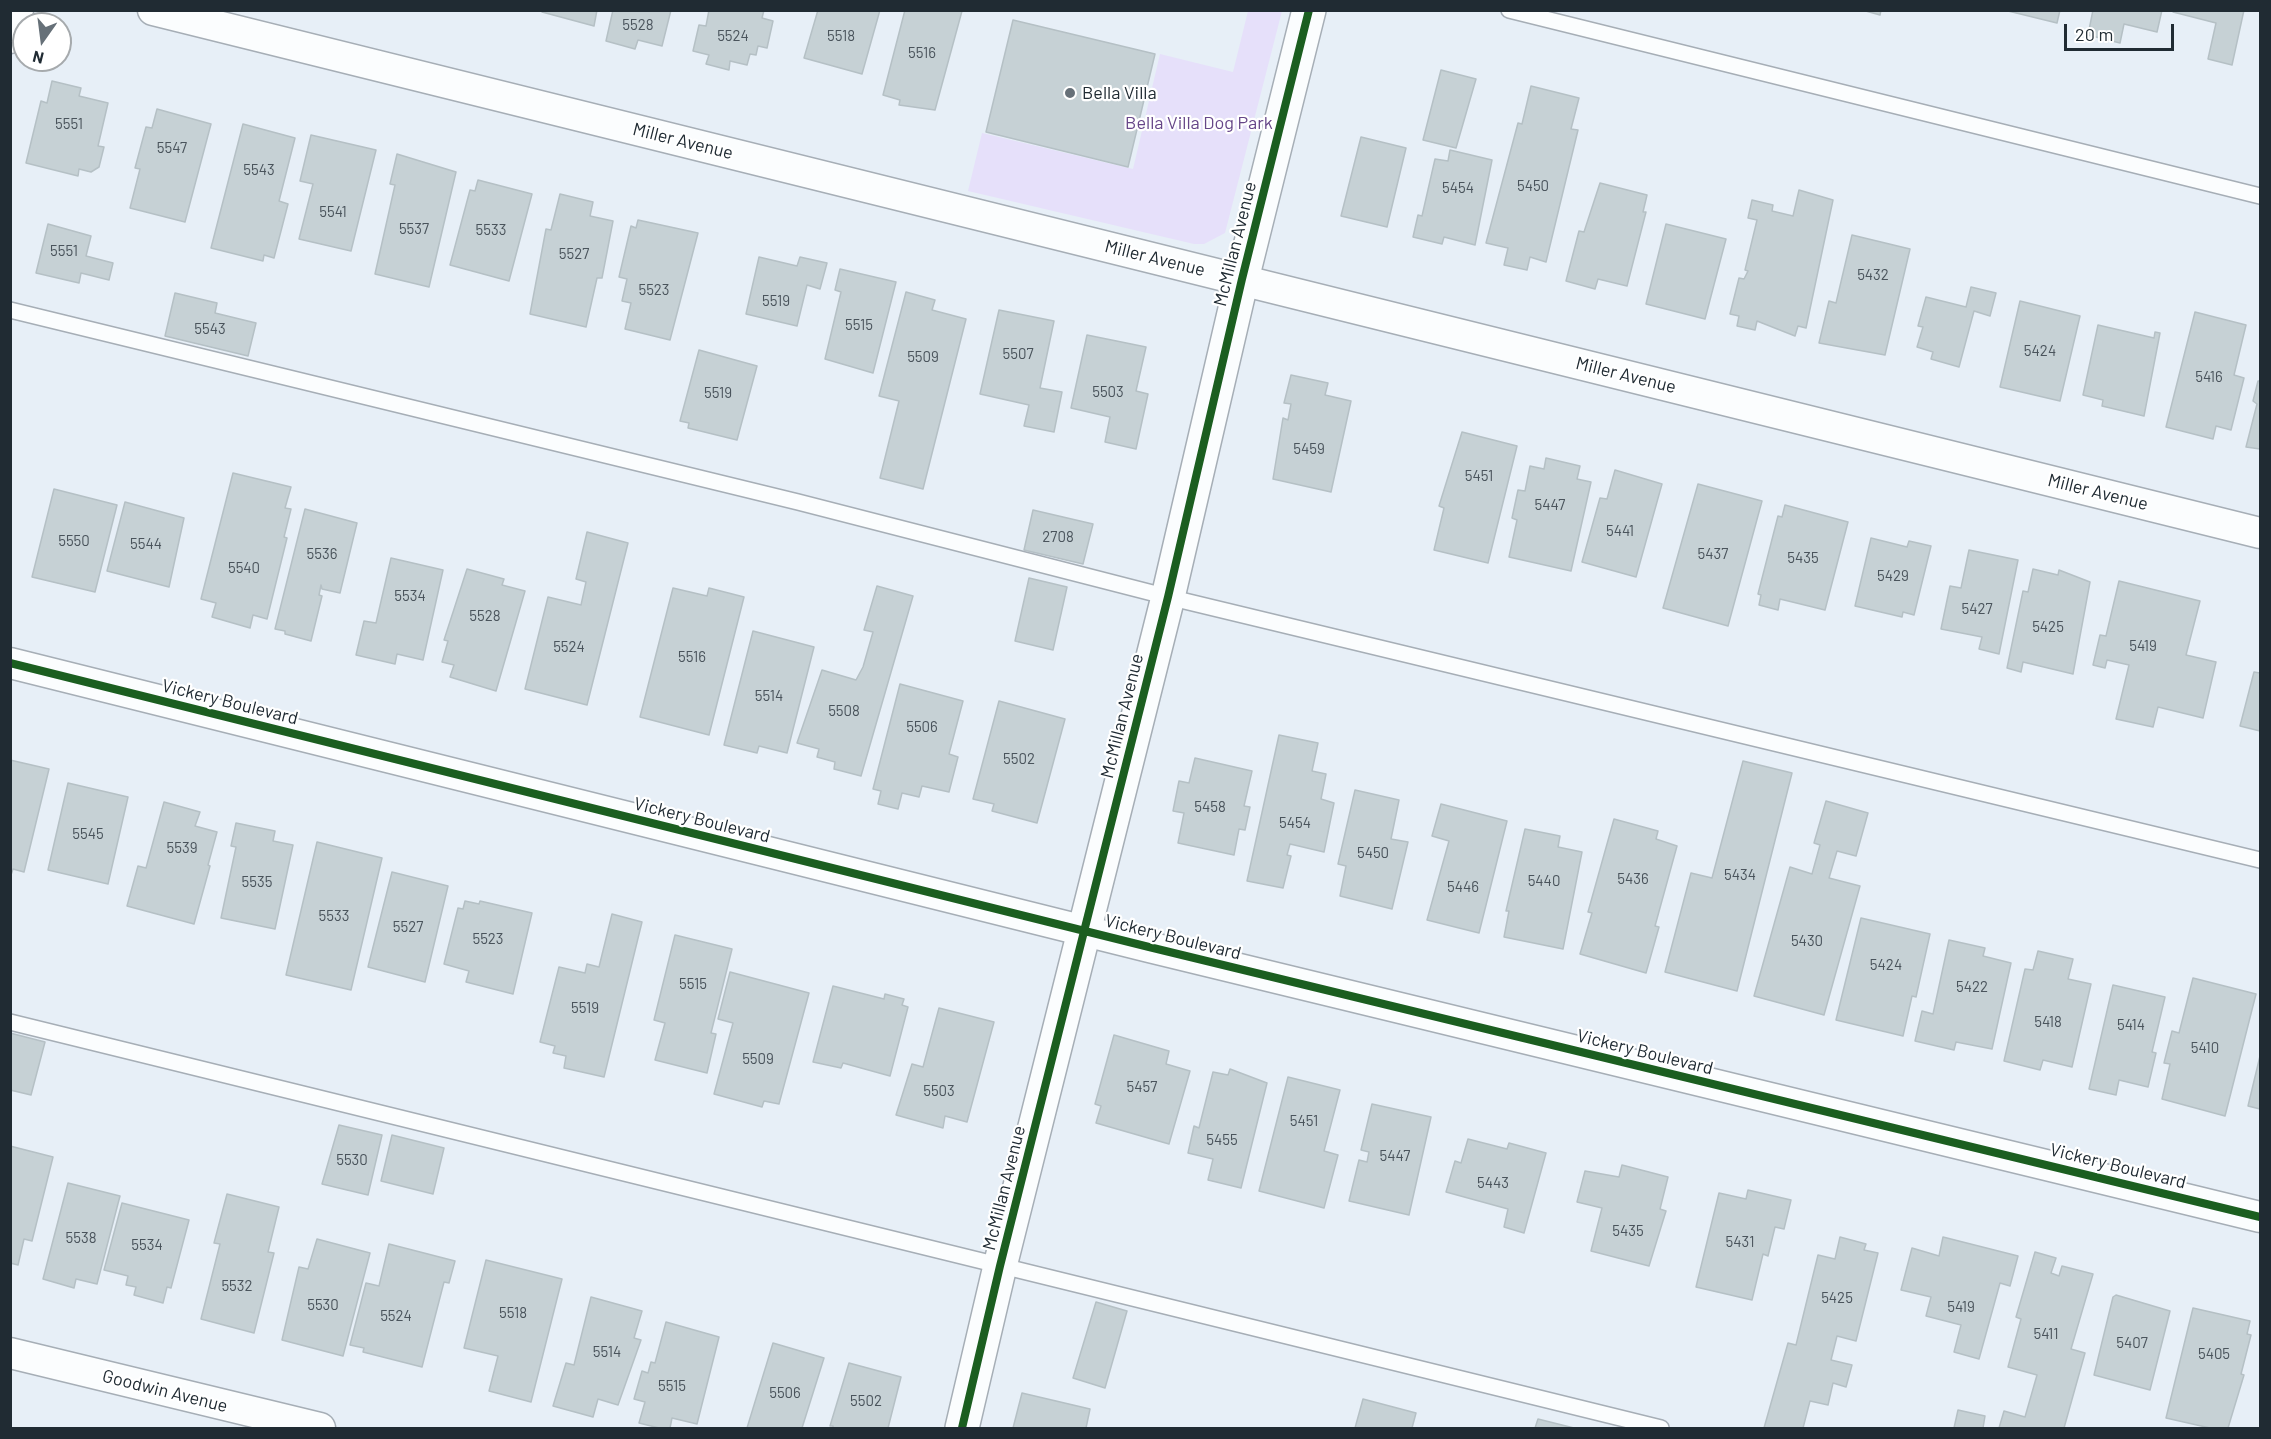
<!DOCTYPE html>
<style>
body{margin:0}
#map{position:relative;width:2271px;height:1439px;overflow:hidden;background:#e7eff7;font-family:Barlow,sans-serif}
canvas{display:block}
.frame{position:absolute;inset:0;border:12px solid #202b33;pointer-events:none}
.north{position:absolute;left:12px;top:12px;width:60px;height:60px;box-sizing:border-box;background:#fff;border:2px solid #a6aaad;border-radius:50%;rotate:194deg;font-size:16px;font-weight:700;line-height:24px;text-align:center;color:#202b33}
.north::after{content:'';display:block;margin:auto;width:21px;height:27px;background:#667078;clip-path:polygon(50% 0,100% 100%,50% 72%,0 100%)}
.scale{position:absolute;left:2064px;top:24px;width:110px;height:27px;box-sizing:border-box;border:3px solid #202b33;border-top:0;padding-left:8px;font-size:18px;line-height:21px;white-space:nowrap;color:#202b33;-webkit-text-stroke:4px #fff;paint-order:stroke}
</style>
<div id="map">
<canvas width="2271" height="1439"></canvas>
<div class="frame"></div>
<div class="north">N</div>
<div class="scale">20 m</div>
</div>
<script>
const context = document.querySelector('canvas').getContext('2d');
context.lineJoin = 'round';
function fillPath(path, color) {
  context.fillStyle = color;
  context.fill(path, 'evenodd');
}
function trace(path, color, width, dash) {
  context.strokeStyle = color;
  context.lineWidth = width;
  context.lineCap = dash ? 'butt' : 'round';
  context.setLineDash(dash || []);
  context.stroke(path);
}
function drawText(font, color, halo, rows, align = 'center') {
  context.font = font + ' Barlow,sans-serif';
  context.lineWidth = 4.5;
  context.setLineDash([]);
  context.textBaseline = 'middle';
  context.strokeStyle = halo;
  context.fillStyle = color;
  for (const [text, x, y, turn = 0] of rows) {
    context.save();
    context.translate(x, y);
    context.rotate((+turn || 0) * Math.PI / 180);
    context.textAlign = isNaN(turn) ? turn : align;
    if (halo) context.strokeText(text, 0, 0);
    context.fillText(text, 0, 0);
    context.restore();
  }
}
fillPath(new Path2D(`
 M1248,11H1282L1225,233L1204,244H1194L968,191L982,133L1133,169L1160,54L1233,72Z`), '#e6e0fa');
const building = new Path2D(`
 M542,10H597L594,26L542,12Z
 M613,10H671L662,46L638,40L635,49L606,41Z
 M709,10H764L762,18L773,21L767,48L758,46L756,55L750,54L747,65L730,61L729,70L706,64L709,55L693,51L699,25L706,26Z
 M818,10H880L862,74L804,58Z
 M905,10L962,11L935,110L899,105L900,100L883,95Z
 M1862,10H1881L1880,15Z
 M2004,10H2060L2057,23Z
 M2093,10L2100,11L2162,10L2157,32L2124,24L2120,43L2088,35Z
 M2174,10H2244L2232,65L2208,59L2216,23L2173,12Z
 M1013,20L1155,54L1128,167L986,132Z
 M1441,70L1476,79L1456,148L1423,140Z
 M52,81L81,88L79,96L108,103L98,146L104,147L99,167L91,172L79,169L78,176L26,163L41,101L47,103Z
 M1531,86L1579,98L1571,129L1578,130L1546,262L1530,257L1527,270L1504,265L1508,248L1486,243L1518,123L1522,124Z
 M157,109L211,124L185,222L130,208L140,169L135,168L146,127L152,128Z
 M243,124L295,138L279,201L288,204L274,258L264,255L263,261L211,248Z
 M311,135L376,150L351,251L299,239L313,184L300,181Z
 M1361,137L1406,148L1387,227L1341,216Z
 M1450,150L1492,160L1475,245L1444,237L1442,244L1413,237L1418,215L1422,216L1435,159L1448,161Z
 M397,154L456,172L429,287L375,274L395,185L390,184Z
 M478,180L532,194L509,281L450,265L470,190L475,191Z
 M1600,183L1647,195L1643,212H1646L1627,286L1598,279L1595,289L1566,281L1579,231L1584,232Z
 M1799,190L1833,200L1806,328L1798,326L1795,336L1757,321L1755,330L1737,326L1739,316L1730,314L1739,278L1744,279L1748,271L1745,270L1757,220L1748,218L1752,200L1773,205L1772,211L1793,216Z
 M560,194L593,202L590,216L613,221L602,278H597L586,327L530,314L546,229L551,230Z
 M638,220L698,233L670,340L625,329L631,303L622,301L627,279L619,277L631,226L636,228Z
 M48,224L91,236L86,256L113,263L109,280L81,273L79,283L36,273Z
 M1666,224L1726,239L1705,319L1646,304Z
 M1852,235L1910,249L1885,355L1819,343L1829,301L1836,303Z
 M759,257L797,266L800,257L827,263L820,289L807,285L797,326L746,314Z
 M840,269L896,282L873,373L825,359L841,292L835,290Z
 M1971,287L1996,293L1990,316L1974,311L1959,367L1931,359L1933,352L1917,347L1923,327L1918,326L1926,297L1966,307Z
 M906,292L935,300L932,310L966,319L923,489L880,478L899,401L879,396Z
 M175,293L217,303L215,313L256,323L248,356L165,336Z
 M2020,301L2080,316L2060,401L2000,387Z
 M999,310L1054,321L1040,388L1062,392L1054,432L1024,426L1029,405L980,394Z
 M2195,312L2246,325L2234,375L2244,378L2231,430L2216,426L2213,439L2166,427Z
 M2098,325L2154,338L2155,332L2160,333L2144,416L2102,406L2103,400L2083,395Z
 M1087,335L1146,347L1136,391L1148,394L1136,449L1105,442L1110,417L1071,408Z
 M699,350L757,366L737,440L688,428L689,423L680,421Z
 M1291,375L1328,383L1325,395L1351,401L1331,492L1273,479L1283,418L1288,420L1291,404L1284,403Z
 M2258,381H2260V449L2246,447L2257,404L2253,401Z
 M1462,432L1517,446L1488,563L1434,550L1444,508L1439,506Z
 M1546,458L1580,466L1577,479L1591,482L1571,571L1509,557L1517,520L1512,518L1518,490L1525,491L1530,466L1544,469Z
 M1615,470L1662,484L1636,577L1582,562L1600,498L1607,499Z
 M233,473L291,487L285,508L291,509L284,537L287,538L267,619L253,615L250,628L212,617L216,603L201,599Z
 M1698,484L1762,501L1728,626L1663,608Z
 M54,489L117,505L95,592L32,577Z
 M125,502L184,518L169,587L107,571Z
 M1785,505L1848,522L1825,610L1780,599L1778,610L1759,605L1761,595L1758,594L1778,516L1782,517Z
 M305,509L357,523L340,593L322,589L321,585L319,595L322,596L311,641L285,634V631L275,629Z
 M1033,510L1093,524L1083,564L1024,550Z
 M587,532L628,543L587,705L525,689L548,597L581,605L586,582L576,579Z
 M1871,538L1907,547L1909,541L1931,546L1914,615L1903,612L1902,617L1855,606Z
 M1969,550L2018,560L1999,654L1979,649L1982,637L1941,629L1950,586L1961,588Z
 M391,558L443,570L423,660L397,654L395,664L356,655L364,621L376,623Z
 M467,569L504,579L502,585L525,591L496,691L450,677L454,665L442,662L448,641L444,640Z
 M2033,569L2058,575L2059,570L2090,582L2073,674L2023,662L2021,672L2007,668L2023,591L2028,592Z
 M1029,578L1067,587L1053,650L1015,641Z
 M2119,581L2200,601L2186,655L2216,662L2203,718L2158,707L2153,727L2116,719L2129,665L2107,660L2105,668L2093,665L2100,635L2106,636Z
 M877,586L913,596L861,776L834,769L835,762L817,757L819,749L797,743L822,670L856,680L863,667L873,632L864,630Z
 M673,588L707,596L709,588L744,597L709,735L640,717Z
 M753,631L814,647L787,753L759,746L757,753L724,745Z
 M2254,672L2260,673V731L2240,726Z
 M900,684L963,701L949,754L958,757L949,792L922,786L919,797L902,793L898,809L878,804L881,791L873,789Z
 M999,701L1065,719L1037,823L992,811L994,804L973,799Z
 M1279,735L1318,743L1312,771L1326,774L1321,799L1334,803L1324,852L1290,844L1287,855L1291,856L1283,888L1247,881Z
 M1195,758L1252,771L1244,806L1250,807L1245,830L1239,829L1234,855L1178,843L1184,813L1173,811L1179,781L1189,783Z
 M10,760L49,769L24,872L13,869L10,878Z
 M1743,761L1792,773L1737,991L1665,972L1691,873L1712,878Z
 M68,783L128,797L108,884L48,870Z
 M1355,790L1399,800L1391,839L1408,842L1392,909L1340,896L1346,866L1338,864Z
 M1826,801L1868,813L1856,856L1837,851L1829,878L1860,886L1824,1015L1754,996L1790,867L1812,874L1820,845L1814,843Z
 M164,802L200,812L195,826L217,832L208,865L210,866L194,924L127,906L138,866L146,868Z
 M1441,804L1507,821L1479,933L1427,920L1449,841L1432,836Z
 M1614,819L1658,831L1656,839L1677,846L1655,926L1659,927L1646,973L1580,954L1592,913L1588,912Z
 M236,823L275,831L273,841L293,845L275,929L221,918L236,847L231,846Z
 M1525,829L1560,836L1558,847L1582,852L1563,949L1504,937L1509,911H1506Z
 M317,842L382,858L351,990L286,975Z
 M392,872L448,886L425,982L368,967Z
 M465,901L479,904L480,901L532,913L513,994L466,982L469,971L444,964L458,908L463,909Z
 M612,914L642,922L604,1077L564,1068L566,1056L553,1053L555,1046L540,1042L559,967L585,973L587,964L599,967Z
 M1861,918L1930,934L1916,997L1912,996L1903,1036L1836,1020Z
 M675,935L732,949L711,1033L716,1034L707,1073L655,1060L665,1023L654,1020Z
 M1949,940L1985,948L1983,956L2011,963L1992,1049L1956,1042L1954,1050L1915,1041L1922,1011L1933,1014Z
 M2038,951L2073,959L2068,979L2091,984L2072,1067L2043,1060L2040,1070L2004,1061L2025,969L2033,970Z
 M730,972L809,993L779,1104L764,1101L762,1107L714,1094L733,1023L718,1019Z
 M2193,978L2256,994L2225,1116L2162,1099L2170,1064L2164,1063L2172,1031L2179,1033Z
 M2113,985L2165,997L2152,1052L2156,1053L2148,1087L2119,1080L2116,1095L2089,1089Z
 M833,986L884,999L885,994L904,999L902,1005L908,1007L890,1076L843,1063L841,1068L813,1062Z
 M939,1008L994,1022L967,1122L945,1116L943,1128L896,1115L912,1064L923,1067Z
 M10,1033L45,1042L31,1095L10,1090Z
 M1114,1035L1169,1051L1166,1064L1190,1071L1169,1144L1096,1123L1101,1106L1095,1104Z
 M2260,1056V1109L2248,1106Z
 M1230,1069L1267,1083L1241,1188L1208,1180L1213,1159L1188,1153L1194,1126L1199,1128L1213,1072L1228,1075Z
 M1288,1077L1340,1090L1324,1151L1338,1155L1324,1208L1259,1191Z
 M1372,1104L1431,1117L1409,1215L1349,1201L1359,1160L1367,1162L1369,1152L1361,1150Z
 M339,1125L382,1135L368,1195L322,1184Z
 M392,1135L444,1148L433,1194L381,1181Z
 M1468,1139L1507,1149L1509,1143L1546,1153L1524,1233L1504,1227L1508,1209L1446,1192L1455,1161L1461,1163Z
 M10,1146L53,1157L32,1241L24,1239L18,1265L10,1263Z
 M1622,1165L1668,1177L1660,1209L1666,1211L1649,1266L1591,1251L1602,1208L1577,1202L1585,1171L1619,1177Z
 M68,1183L120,1196L97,1284L76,1279L74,1288L43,1279Z
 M1748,1190L1791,1200L1784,1229L1775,1227L1768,1256L1763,1254L1752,1300L1696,1287L1719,1193L1746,1199Z
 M227,1194L279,1207L268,1252L274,1253L254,1333L201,1319L220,1244L214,1243Z
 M122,1203L189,1220L171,1288L167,1287L163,1303L134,1295L136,1287L126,1285L128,1276L104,1270Z
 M1840,1237L1866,1244L1864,1250L1878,1253L1856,1341L1837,1336L1831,1360L1852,1365L1846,1387L1833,1383L1828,1405L1810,1401L1803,1428H1764L1788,1343L1796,1345L1818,1255L1835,1259Z
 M1943,1237L2018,1256L2010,1286L2000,1283L1979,1359L1954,1352L1961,1325L1926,1316L1931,1297L1901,1290L1912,1248L1939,1256Z
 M317,1239L370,1253L343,1356L282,1340L299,1267L308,1269Z
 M389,1244L455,1261L449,1283L444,1282L422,1367L363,1352L364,1348L350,1345L366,1283L379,1286Z
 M2035,1252L2056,1258L2051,1273L2059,1276L2062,1266L2093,1274L2071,1349L2085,1353L2064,1428H1999L2004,1411L2025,1417L2037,1375L2008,1367L2021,1319L2016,1317Z
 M486,1260L562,1279L531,1402L489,1391L498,1356L464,1348Z
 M2116,1295L2170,1311L2150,1390L2094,1375L2113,1297Z
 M591,1297L642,1311L634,1338L641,1340L618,1405L598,1399L593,1417L553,1406L566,1363L574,1365Z
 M1096,1302L1127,1311L1105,1388L1073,1378Z
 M2193,1308L2250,1321L2247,1334L2251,1335L2241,1374L2244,1375L2228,1428H2210L2166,1418Z
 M666,1322L719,1337L697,1424L672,1418L670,1428H659L639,1423L645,1402L634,1399L642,1371L648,1373L651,1362L655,1363Z
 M773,1343L824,1358L802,1428H747Z
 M849,1363L901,1377L888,1428H833V1426H830Z
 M1022,1393L1090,1409L1086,1428H1013Z
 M1363,1399L1416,1413L1412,1428H1355Z
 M1958,1410L1985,1416L1983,1428H1954Z
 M1538,1419L1574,1428H1535Z`);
fillPath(building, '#c6d1d5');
trace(building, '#b5c0c5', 1.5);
const service = new Path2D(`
 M1509,10L2260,196
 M10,310L798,502L1168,597L2260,860
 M10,1022L1661,1428`);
const minor = new Path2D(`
 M153,10L2260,533
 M10,38L18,10
 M10,663L1149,947L2260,1217
 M10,1353L320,1428`);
const tertiary = new Path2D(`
 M962,1428L1000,1266L1168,597L1242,279L1309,10`);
trace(service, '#a6aeb6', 18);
trace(minor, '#a6aeb6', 33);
trace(tertiary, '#a6aeb6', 36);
trace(service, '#fbfdfe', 15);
trace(minor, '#fbfdfe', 30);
trace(tertiary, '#fbfdfe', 33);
trace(new Path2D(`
 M10,663L1149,947L2260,1217
 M962,1428L1000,1266L1168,597L1242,279L1309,10`), '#1b5e20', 8);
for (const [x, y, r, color] of [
 [1070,93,6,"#667078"]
]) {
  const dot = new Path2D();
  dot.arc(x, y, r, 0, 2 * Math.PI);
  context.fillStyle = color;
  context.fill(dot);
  trace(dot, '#fff', 2);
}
drawText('15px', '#4a545c', null, [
 ["5528",638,25],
 ["5524",733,36],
 ["5518",841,36],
 ["5516",922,53],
 ["5551",69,124],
 ["5547",172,148],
 ["5543",259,170],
 ["5450",1533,186],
 ["5454",1458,188],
 ["5541",333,212],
 ["5537",414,229],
 ["5533",491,230],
 ["5551",64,251],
 ["5527",574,254],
 ["5432",1873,275],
 ["5523",654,290],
 ["5519",776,301],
 ["5515",859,325],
 ["5543",210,329],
 ["5424",2040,351],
 ["5507",1018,354],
 ["5509",923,357],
 ["5416",2209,377],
 ["5503",1108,392],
 ["5519",718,393],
 ["5459",1309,449],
 ["5451",1479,476],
 ["5447",1550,505],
 ["5441",1620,531],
 ["2708",1058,537],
 ["5550",74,541],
 ["5544",146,544],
 ["5536",322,554],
 ["5437",1713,554],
 ["5435",1803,558],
 ["5540",244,568],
 ["5429",1893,576],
 ["5534",410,596],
 ["5427",1977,609],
 ["5528",485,616],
 ["5425",2048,627],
 ["5419",2143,646],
 ["5524",569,647],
 ["5516",692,657],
 ["5514",769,696],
 ["5508",844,711],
 ["5506",922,727],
 ["5502",1019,759],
 ["5458",1210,807],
 ["5454",1295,823],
 ["5545",88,834],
 ["5539",182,848],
 ["5450",1373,853],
 ["5434",1740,875],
 ["5436",1633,879],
 ["5440",1544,881],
 ["5535",257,882],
 ["5446",1463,887],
 ["5533",334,916],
 ["5527",408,927],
 ["5523",488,939],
 ["5430",1807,941],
 ["5424",1886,965],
 ["5515",693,984],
 ["5422",1972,987],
 ["5519",585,1008],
 ["5418",2048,1022],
 ["5414",2131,1025],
 ["5410",2205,1048],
 ["5509",758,1059],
 ["5457",1142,1087],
 ["5503",939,1091],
 ["5451",1304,1121],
 ["5455",1222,1140],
 ["5447",1395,1156],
 ["5530",352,1160],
 ["5443",1493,1183],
 ["5435",1628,1231],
 ["5538",81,1238],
 ["5431",1740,1242],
 ["5534",147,1245],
 ["5532",237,1286],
 ["5425",1837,1298],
 ["5530",323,1305],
 ["5419",1961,1307],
 ["5518",513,1313],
 ["5524",396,1316],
 ["5411",2046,1334],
 ["5407",2132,1343],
 ["5514",607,1352],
 ["5405",2214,1354],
 ["5515",672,1386],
 ["5506",785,1393],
 ["5502",866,1401]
]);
drawText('18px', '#202b33', '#fff', [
 ["Bella Villa",1082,93]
], 'left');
drawText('18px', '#664688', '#fff', [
 ["Bella Villa Dog Park",1199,123]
]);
drawText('18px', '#202b33', '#fff', [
 ["Miller Avenue",683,141,14],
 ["McMillan Avenue",1235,244,-76],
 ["Miller Avenue",1155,258,14],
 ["Miller Avenue",1626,375,14],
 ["Miller Avenue",2098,492,14],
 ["Vickery Boulevard",230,702,14],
 ["McMillan Avenue",1122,716,-76],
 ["Vickery Boulevard",702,820,14],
 ["Vickery Boulevard",1173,937,14],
 ["Vickery Boulevard",1645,1052,14],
 ["Vickery Boulevard",2118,1166,14],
 ["McMillan Avenue",1004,1188,-76],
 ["Goodwin Avenue",165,1391,14]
]);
</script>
